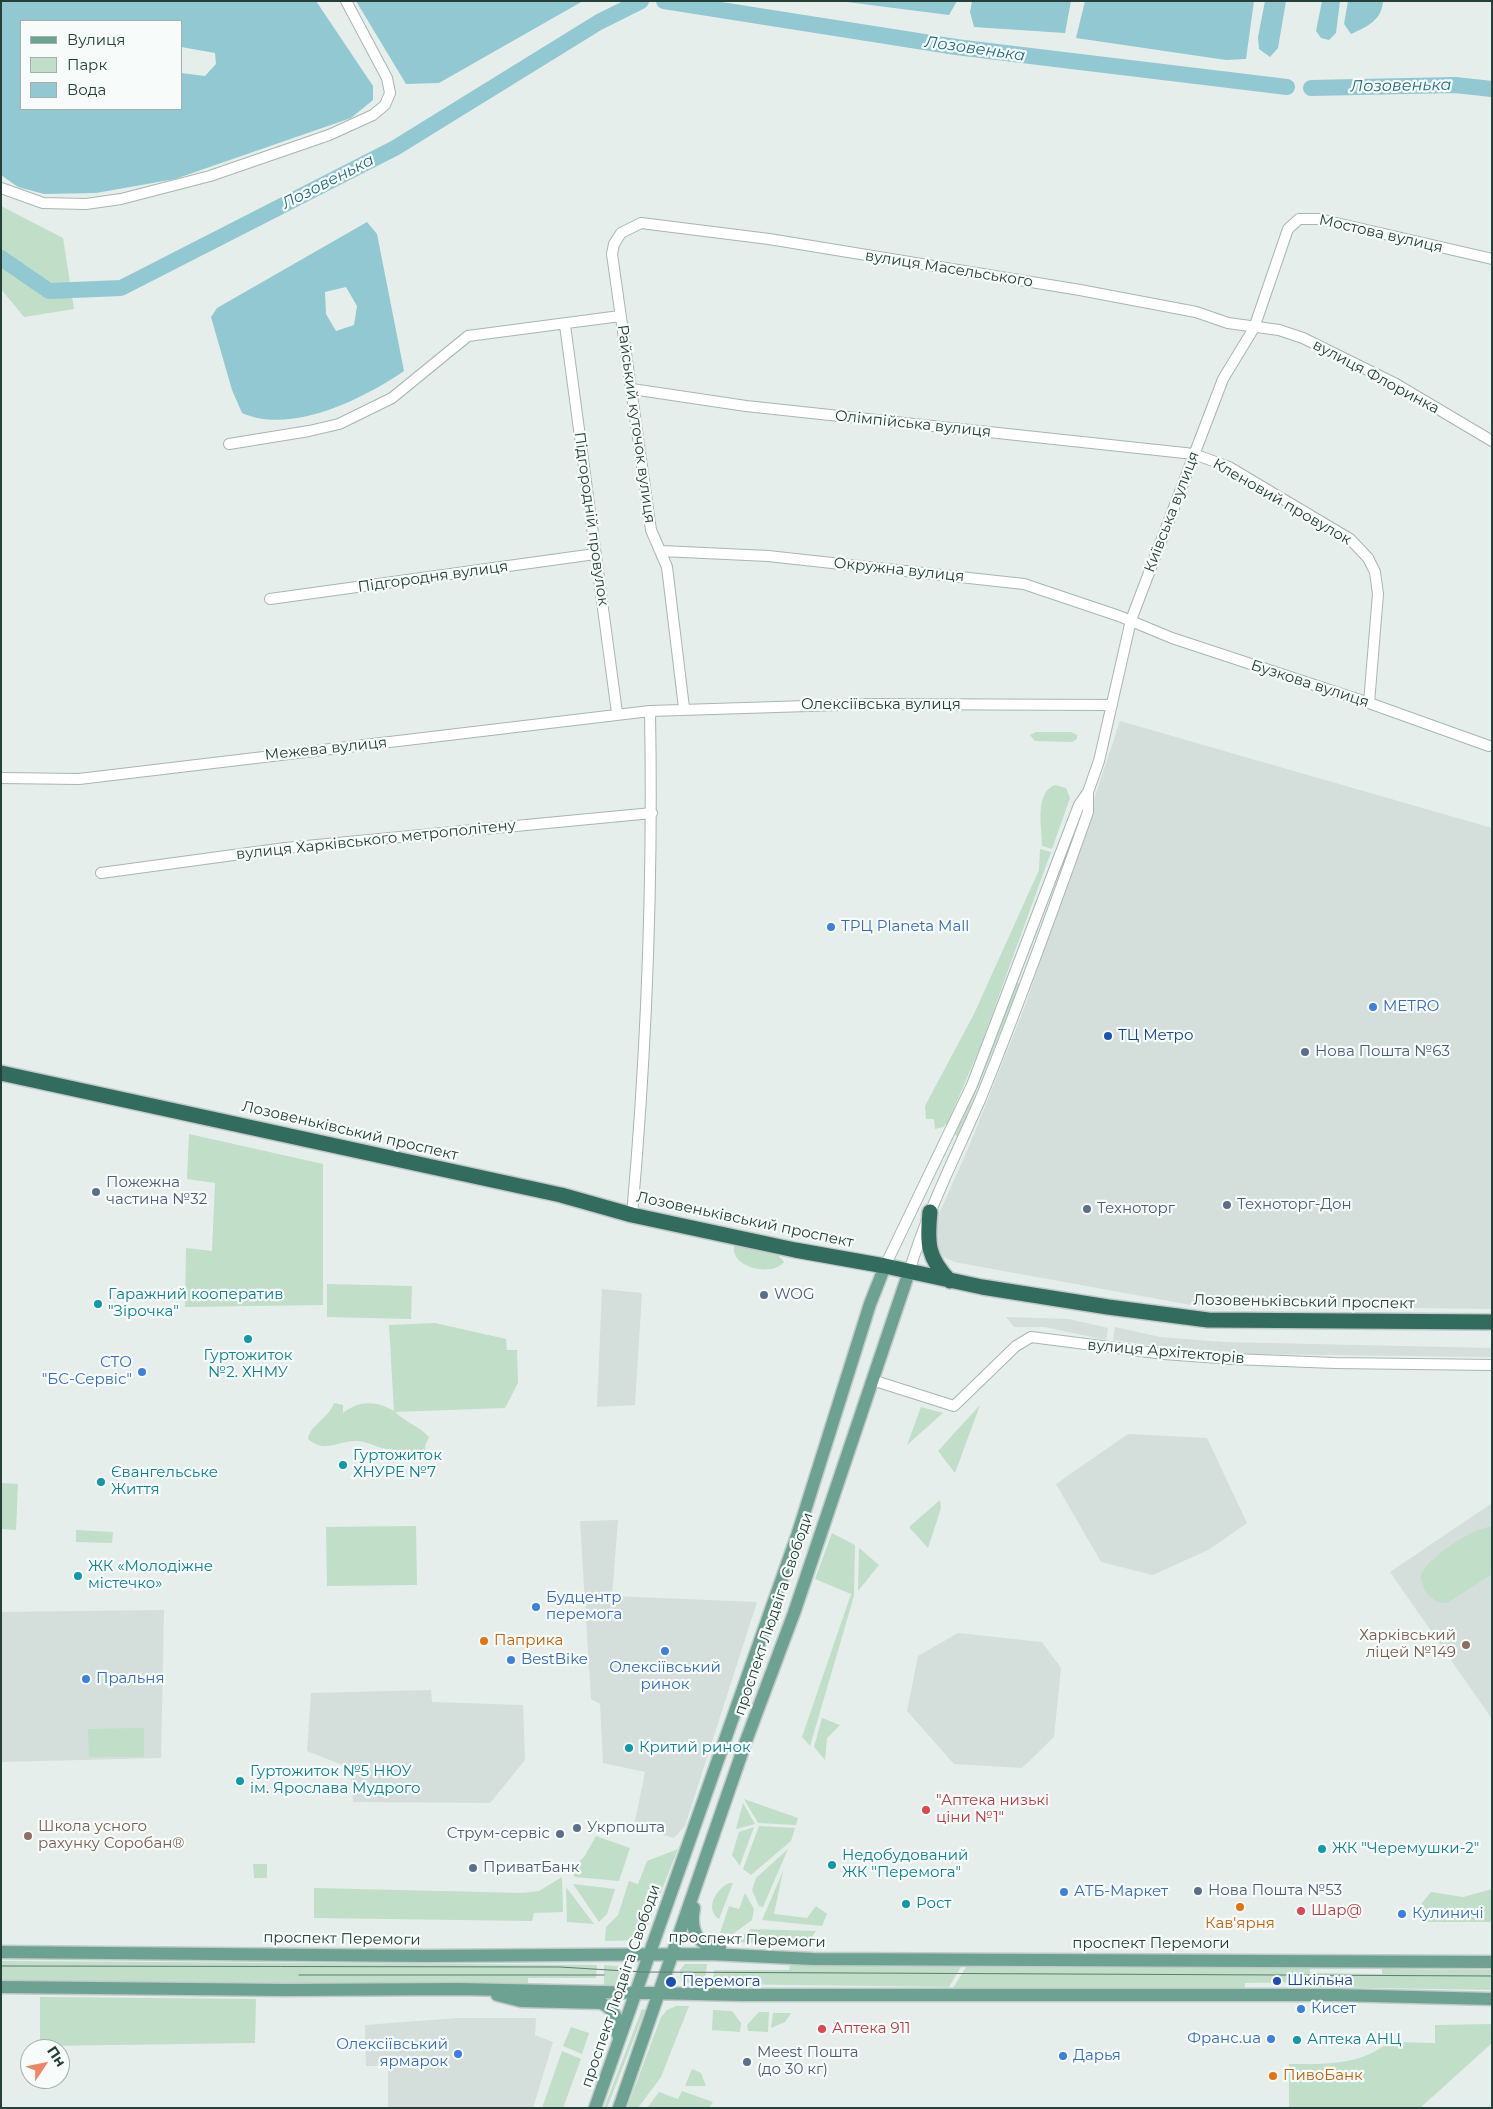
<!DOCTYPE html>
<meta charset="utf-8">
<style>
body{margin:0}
#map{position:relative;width:1493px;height:2109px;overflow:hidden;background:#e6eeeb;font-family:Montserrat,sans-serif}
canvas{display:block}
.frame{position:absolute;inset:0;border:2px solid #254039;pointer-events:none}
.legend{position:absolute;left:20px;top:20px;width:162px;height:90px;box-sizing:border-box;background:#f7fbf9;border:1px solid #a3b0ac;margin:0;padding:6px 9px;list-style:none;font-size:15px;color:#254039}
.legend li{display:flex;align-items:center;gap:10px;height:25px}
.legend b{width:25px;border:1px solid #a3b0ac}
.north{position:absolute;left:20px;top:2039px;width:50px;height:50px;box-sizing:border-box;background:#f7fbf9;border:1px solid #a3b0ac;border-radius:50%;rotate:56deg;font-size:14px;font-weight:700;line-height:20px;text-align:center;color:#254039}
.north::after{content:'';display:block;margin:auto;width:18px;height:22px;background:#ed8566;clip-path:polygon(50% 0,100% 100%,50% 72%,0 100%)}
</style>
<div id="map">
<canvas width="1493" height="2109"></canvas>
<div class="frame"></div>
<ul class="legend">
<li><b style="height:6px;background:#6da293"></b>Вулиця</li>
<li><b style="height:14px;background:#c0dec8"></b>Парк</li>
<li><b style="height:14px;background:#91c8d1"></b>Вода</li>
</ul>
<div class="north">Пн</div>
</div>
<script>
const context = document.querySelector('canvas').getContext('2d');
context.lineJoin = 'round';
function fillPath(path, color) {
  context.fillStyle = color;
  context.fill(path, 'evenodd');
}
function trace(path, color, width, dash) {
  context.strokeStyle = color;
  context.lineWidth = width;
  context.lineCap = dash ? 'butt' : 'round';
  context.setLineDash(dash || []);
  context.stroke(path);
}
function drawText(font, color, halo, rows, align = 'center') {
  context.font = font + ' Montserrat,sans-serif';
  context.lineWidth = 4.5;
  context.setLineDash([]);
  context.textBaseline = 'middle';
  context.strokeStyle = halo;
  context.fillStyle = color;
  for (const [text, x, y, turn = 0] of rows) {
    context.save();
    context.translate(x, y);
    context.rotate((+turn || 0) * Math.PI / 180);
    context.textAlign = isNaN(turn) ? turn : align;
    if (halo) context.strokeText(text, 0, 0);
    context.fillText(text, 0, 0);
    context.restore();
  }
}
fillPath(new Path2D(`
 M1120,721L1492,828V1309L1191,1305L954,1262L944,1257L936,1248L935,1223L970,1144L1025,1006Z
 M602,1289L642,1293L635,1405L597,1407Z
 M1006,1317L1069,1319L1108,1328L1106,1340L1044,1327H1014Z
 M1115,1327L1160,1337L1223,1342L1492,1348V1357L1249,1354L1155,1346L1113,1340Z
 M1128,1434L1207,1438L1247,1523L1210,1549L1153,1575L1101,1562L1056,1484Z
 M1492,1503V1719L1390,1572Z
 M618,1520L612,1596L757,1602L685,1826L674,1838L634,1826L645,1772L603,1763L600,1704L591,1699L580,1521Z
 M164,1610L161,1758L1,1762V1612Z
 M958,1633L1042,1642L1061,1668L1054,1737L1022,1768L954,1764L907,1711L918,1656Z
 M431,1690L432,1702L523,1705L525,1760L490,1803L353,1802L350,1768L307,1751L311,1693Z
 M458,2018H536L535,2035L553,2042L533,2108H388V2066H366L365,2025Z`), '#d4deda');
fillPath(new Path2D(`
 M1,206L63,238L74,309L24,317L1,289Z
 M1036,732H1071L1077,735V739L1072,742L1035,741L1030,735Z
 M1055,785L1066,788L1070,798L1052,849L1042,846C1042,828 1034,793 1055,785Z
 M1040,849L1051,852L981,1045L948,1122L943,1127L935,1129L934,1119H926L925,1106L974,1014L1039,870Z
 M1017,983L1020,984L958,1136L955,1135Z
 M189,1134L323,1164V1305L185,1307L186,1248L212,1251L215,1183L187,1179Z
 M740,1245L778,1255L784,1262C773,1277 730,1268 734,1246Z
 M327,1284L412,1286L411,1319L327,1317Z
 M435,1323L506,1339L507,1350H517L518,1383L505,1408L395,1412C405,1422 419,1426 429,1437L425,1446L426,1453L422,1456H400L392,1449C379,1450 369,1441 357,1441C339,1440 325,1454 308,1439C310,1425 329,1418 334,1403L343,1405V1413C360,1400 376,1401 394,1411L389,1325Z
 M980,1405L955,1473L938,1451Z
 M921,1407L943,1413L907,1445Z
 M1,1483L18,1484L16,1530L1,1529Z
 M940,1500L941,1508L928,1548L909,1527Z
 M416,1526L417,1585L327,1586L326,1527Z
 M1492,1527V1574L1447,1603C1431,1603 1422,1590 1421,1575C1426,1559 1475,1526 1492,1527Z
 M76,1530L113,1532L112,1543L76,1542Z
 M832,1533L855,1545L854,1596L810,1746L802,1737L851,1594L815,1579Z
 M859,1548L879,1565L858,1591Z
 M822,1718L840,1725L827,1738L825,1760L814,1747Z
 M144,1728V1757H89L88,1729Z
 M744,1799L798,1818L796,1825L758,1823Z
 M743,1803L755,1824L736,1829Z
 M759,1826L795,1828L791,1841L751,1875L743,1869Z
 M754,1827L740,1865V1866L732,1855L739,1832Z
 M596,1836L630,1848L619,1881L575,1877L570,1870L584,1857Z
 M678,1849L642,1940L605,1941L606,1927L618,1915L629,1881L638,1884L647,1861Z
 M788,1849L763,1907L759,1906L752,1890L756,1878Z
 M253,1864H267V1878H254Z
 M783,1871L774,1914L807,1918L816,1906L827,1914L822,1926L762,1920Z
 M562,1877L563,1912L534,1913L532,1921L314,1918V1888L523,1893L539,1891Z
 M729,1883H733L719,1919C704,1909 716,1889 729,1883Z
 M573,1884L615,1889L607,1914L599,1922Z
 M566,1887L594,1924L567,1922Z
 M1492,1889V1922H1424L1421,1904L1431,1892L1463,1897Z
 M745,1893L754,1909L752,1920L733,1934L720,1933L729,1906L739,1909Z
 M751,1929L816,1931L807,1944L733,1942Z
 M1,1961L597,1965L596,1978H528V1985L1,1981Z
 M685,1964H707L705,1984L681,1982L680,1970Z
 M604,1965L628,1967C639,1986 616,1985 604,1986Z
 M790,1965L961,1967L949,1987L713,1984L714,1970H789Z
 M966,1967L1310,1968L1309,1982L1245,1983V1988H953Z
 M1382,1969L1492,1970V1990L1317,1987L1316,1973L1382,1974Z
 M40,1997L256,1999L255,2043L40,2046Z
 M676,2006H689L661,2077L638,2108H627L661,2017L667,2010Z
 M642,2009L645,2010L607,2108H604Z
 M713,2010L732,2011L741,2023L740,2032L712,2030Z
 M759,2012H769L768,2032L748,2031L747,2025Z
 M773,2013H791L785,2022L771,2028Z
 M1492,2024V2043L1420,2108H1289V2064C1324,2064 1360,2066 1389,2042L1435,2043V2025Z
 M571,2027L589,2033L582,2054L563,2046Z
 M562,2051L581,2059L563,2108H542Z
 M692,2069L701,2073L706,2086H685Z
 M682,2091L713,2102L709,2108H647L659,2092L678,2099Z`), '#c0dec8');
fillPath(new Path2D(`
 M1,1H316L373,86V100L351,118L175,179L96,193L44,194L18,187L1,175ZM21,21H181V47L215,53L216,64L205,76L181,73V109H21Z
 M356,1H583L439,83L406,84Z
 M839,1H957L949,15Z
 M972,1H1071L1065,33L974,27L970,12Z
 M1085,1H1254L1246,59L1226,60L1076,38Z
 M1265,1H1286L1278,48L1270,57L1259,49L1258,37Z
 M1322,1H1340L1336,33L1329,40L1321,38L1316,31Z
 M1348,1H1383C1382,20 1367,27 1351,34L1344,24Z
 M367,222L377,234L404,371C363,399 291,435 242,413L232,390L211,317L217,308ZM346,287L357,306L354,325L336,331L326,314L325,292Z`), '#91c8d1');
trace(new Path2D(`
 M664,1L956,47L1287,87
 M1311,88L1455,85L1492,89
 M1,258L49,291L121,288L395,148L599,22L641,1`), '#91c8d1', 16);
const minor = new Path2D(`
 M1,188L43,203L86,204L121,199L210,176L329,135L373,115L385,105L390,93L387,78L346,1
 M565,325L617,713
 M632,389L746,406L1194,454L1229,467L1350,539L1368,558L1375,572L1378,594L1369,703
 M229,444L309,431L339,424L392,398L468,336L620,316
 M662,551L768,556L1024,584L1119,616L1172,638L1369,703L1489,746
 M270,599L595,554
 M684,708L667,567L651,530L612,254L614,244L621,233L641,223L769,239L1080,290L1196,312L1228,323L1279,330L1303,338L1396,384L1492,441
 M1,778L79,779L650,711L871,704L1112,705
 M101,873L285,848L652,813
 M632,1215C647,1047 653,879 650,711
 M885,1266L972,1085L1079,805L1088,792L1099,761L1131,620L1223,379L1254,328L1288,229L1299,219H1319L1492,259
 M909,1272C927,1212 955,1157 980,1100C1019,1005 1054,908 1088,812V792
 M872,1380L954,1406L1016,1346L1031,1337L1164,1354L1232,1359L1335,1363L1492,1365`);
const major = new Path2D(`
 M694,1908C690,1929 696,1946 720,1948
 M1,1952L425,1956L710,1954L813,1959L1492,1962
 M1,1987L285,1990L459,1989L742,1995H1334L1492,1999
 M497,1995L521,2001L601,2003C616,2010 618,2019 618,2035
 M595,2108L797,1536L870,1304L885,1266
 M619,2108L746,1741L794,1613L909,1272`);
const highway = new Path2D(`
 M1,1073L561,1195L632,1215L795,1250L885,1266L982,1287L1108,1307L1208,1320L1492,1322
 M930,1212C927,1242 927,1258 950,1281`);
trace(minor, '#a8b6b2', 12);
trace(major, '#c2cac8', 15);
trace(highway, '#c2cac8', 18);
trace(minor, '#fff', 10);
trace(major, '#6da293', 12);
trace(highway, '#326c5f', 15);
trace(new Path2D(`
 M1,1966L560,1967L642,1972L1492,1976
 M299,1975H604`), '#607b74', 1);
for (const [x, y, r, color] of [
 [831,927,5,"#3f7fe0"],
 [1373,1007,5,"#3f7fe0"],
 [1108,1036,5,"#1a4fb4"],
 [1305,1052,5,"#5c6f8a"],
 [96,1192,5,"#5c6f8a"],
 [1227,1205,5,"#5c6f8a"],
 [1087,1209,5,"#5c6f8a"],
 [764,1295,5,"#5c6f8a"],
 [98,1304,5,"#0f9aa8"],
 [248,1339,5,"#0f9aa8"],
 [142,1372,5,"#3f7fe0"],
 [343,1465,5,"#0f9aa8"],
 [101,1482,5,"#0f9aa8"],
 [78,1576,5,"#0f9aa8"],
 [536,1607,5,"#3f7fe0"],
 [484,1641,5,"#e8710a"],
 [1466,1645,5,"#8d6e63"],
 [665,1651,5,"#3f7fe0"],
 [511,1660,5,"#3f7fe0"],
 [86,1679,5,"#3f7fe0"],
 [629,1748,5,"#0f9aa8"],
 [240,1781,5,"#0f9aa8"],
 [926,1810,5,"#e0444e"],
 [577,1828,5,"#5c6f8a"],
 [560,1834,5,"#5c6f8a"],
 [28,1836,5,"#8d6e63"],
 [1322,1849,5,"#0f9aa8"],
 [832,1865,5,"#0f9aa8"],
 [473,1868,5,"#5c6f8a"],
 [1198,1891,5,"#5c6f8a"],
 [1064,1892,5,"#3f7fe0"],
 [906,1904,5,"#0f9aa8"],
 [1240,1907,5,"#e8710a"],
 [1301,1911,5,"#e0444e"],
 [1402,1914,5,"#3f7fe0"],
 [1277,1981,5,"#1a4fb4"],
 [671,1982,6,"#1a4fb4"],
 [1301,2009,5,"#3f7fe0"],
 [822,2029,5,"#e0444e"],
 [1271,2039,5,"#3f7fe0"],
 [1297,2040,5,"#0f9aa8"],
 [458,2054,5,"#3f7fe0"],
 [1063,2056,5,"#3f7fe0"],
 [747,2062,5,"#5c6f8a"],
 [1273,2076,5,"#e8710a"]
]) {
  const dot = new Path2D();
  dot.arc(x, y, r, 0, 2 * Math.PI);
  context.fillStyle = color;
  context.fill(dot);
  trace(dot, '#f7fbf9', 2);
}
drawText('15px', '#254039', '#f7fbf9', [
 ["Мостова вулиця",1381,234,13],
 ["вулиця Масельського",949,269,9],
 ["вулиця Флоринка",1376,377,28],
 ["Райський куточок вулиця",636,424,82],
 ["Олімпійська вулиця",913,424,6],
 ["Кленовий провулок",1282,502,30],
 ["Київська вулиця",1172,512,-69],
 ["Підгородній провулок",591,519,82],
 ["Окружна вулиця",899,570,6],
 ["Підгородня вулиця",433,577,-8],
 ["Бузкова вулиця",1310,684,18],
 ["Олексіївська вулиця",881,705],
 ["Межева вулиця",326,749,-6],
 ["вулиця Харківського метрополітену",376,840,-6],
 ["Лозовеньківський проспект",350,1131,13],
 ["Лозовеньківський проспект",745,1220,12],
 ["Лозовеньківський проспект",1304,1302,1],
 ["вулиця Архітекторів",1166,1352,5],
 ["проспект Людвіга Свободи",774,1614,-71],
 ["проспект Перемоги",342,1939,1],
 ["проспект Перемоги",747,1940,2],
 ["проспект Перемоги",1151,1944],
 ["проспект Людвіга Свободи",621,1986,-71]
]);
drawText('15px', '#366cbe', '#f7fbf9', [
 ["ТРЦ Planeta Mall",841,927],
 ["METRO",1383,1007],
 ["СТО",132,1363,"right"],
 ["\"БС-Сервіс\"",132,1380,"right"],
 ["Будцентр",546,1598],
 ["перемога",546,1615],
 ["BestBike",521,1660],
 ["Олексіївський",665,1668,"center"],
 ["ринок",665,1685,"center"],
 ["Пральня",96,1679],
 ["АТБ-Маркет",1074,1892],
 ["Кулиничі",1412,1914],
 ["Кисет",1311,2009],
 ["Франс.ua",1261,2039,"right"],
 ["Олексіївський",448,2045,"right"],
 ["ярмарок",448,2062,"right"],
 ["Дарья",1073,2056]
], 'left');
drawText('15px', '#164399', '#f7fbf9', [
 ["ТЦ Метро",1118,1036],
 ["Шкільна",1287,1981],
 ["Перемога",682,1982]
], 'left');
drawText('15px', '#4e5e75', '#f7fbf9', [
 ["Нова Пошта №63",1315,1052],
 ["Пожежна",106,1183],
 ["частина №32",106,1200],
 ["Техноторг-Дон",1237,1205],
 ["Техноторг",1097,1209],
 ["WOG",774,1295],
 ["Укрпошта",587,1828],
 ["Струм-сервіс",550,1834,"right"],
 ["ПриватБанк",483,1868],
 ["Нова Пошта №53",1208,1891],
 ["Meest Пошта",757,2053],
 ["(до 30 кг)",757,2070]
], 'left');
drawText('15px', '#0d838f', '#f7fbf9', [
 ["Гаражний кооператив",108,1295],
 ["\"Зірочка\"",108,1312],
 ["Гуртожиток",248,1356,"center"],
 ["№2. ХНМУ",248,1373,"center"],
 ["Гуртожиток",353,1456],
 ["ХНУРЕ №7",353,1473],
 ["Євангельське",111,1473],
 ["Життя",111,1490],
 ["ЖК «Молодіжне",88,1567],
 ["містечко»",88,1584],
 ["Критий ринок",639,1748],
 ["Гуртожиток №5 НЮУ",250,1772],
 ["ім. Ярослава Мудрого",250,1789],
 ["ЖК \"Черемушки-2\"",1332,1849],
 ["Недобудований",842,1856],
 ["ЖК \"Перемога\"",842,1873],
 ["Рост",916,1904],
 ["Аптека АНЦ",1307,2040]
], 'left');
drawText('15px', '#785e54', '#f7fbf9', [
 ["Харківський",1456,1636],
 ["ліцей №149",1456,1653],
 ["Школа усного",38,1827,"left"],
 ["рахунку Соробан®",38,1844,"left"]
], 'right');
drawText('15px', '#c56008', '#f7fbf9', [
 ["Паприка",494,1641],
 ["Кав'ярня",1240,1924,"center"],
 ["ПивоБанк",1283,2076]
], 'left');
drawText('15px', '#be3a42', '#f7fbf9', [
 ["\"Аптека низькі",936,1801],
 ["ціни №1\"",936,1818],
 ["Шар@",1311,1911],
 ["Аптека 911",832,2029]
], 'left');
drawText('italic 16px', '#216d7b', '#f7fbf9', [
 ["Лозовенька",975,49,8],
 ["Лозовенька",1401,86,-1],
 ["Лозовенька",328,182,-27]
]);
</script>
